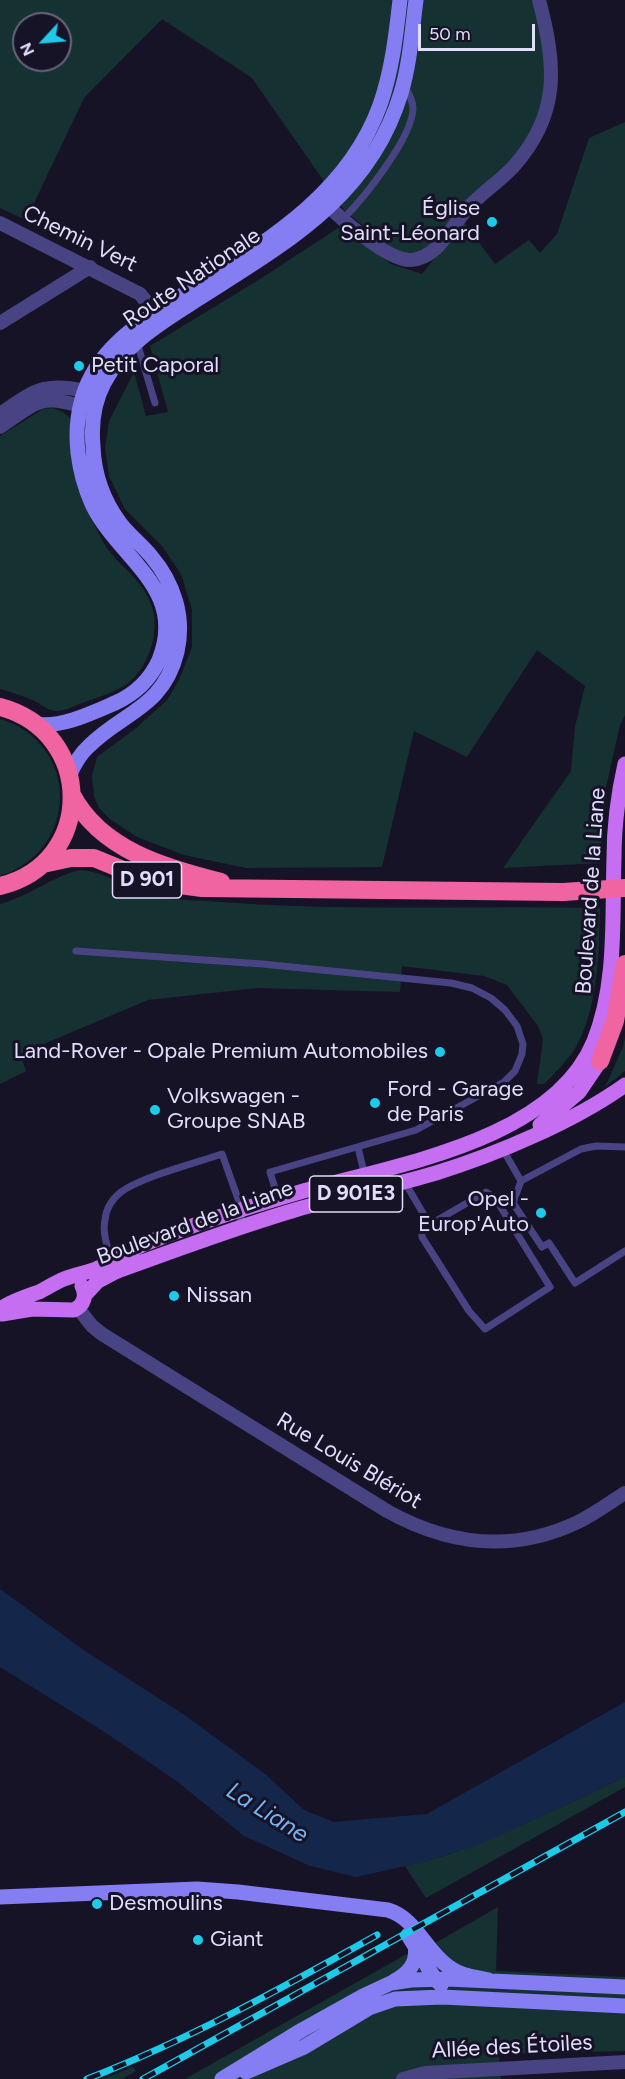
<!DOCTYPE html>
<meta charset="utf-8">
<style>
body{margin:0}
#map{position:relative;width:625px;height:2079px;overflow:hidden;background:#171327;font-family:Figtree,sans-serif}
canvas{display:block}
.north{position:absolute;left:12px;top:12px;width:60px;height:60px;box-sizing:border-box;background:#171327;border:2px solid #68647c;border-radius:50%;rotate:244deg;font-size:16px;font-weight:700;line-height:24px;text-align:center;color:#e1ddfc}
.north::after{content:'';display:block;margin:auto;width:21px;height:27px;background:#1ccbe8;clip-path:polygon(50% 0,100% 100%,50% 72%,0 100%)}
.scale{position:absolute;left:418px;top:24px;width:117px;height:27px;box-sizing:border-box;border:3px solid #e1ddfc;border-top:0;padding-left:8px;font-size:18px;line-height:21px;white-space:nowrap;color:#e1ddfc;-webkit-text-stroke:4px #171327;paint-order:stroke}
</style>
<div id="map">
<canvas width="625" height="2079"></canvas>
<div class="north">N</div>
<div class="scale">50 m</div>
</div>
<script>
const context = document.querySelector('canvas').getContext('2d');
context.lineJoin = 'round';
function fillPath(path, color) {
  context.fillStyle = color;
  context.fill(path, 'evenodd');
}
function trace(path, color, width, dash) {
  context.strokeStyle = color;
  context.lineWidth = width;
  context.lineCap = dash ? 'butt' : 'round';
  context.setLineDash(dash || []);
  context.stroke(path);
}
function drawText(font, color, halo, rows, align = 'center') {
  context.font = font + ' Figtree,sans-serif';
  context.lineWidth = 6;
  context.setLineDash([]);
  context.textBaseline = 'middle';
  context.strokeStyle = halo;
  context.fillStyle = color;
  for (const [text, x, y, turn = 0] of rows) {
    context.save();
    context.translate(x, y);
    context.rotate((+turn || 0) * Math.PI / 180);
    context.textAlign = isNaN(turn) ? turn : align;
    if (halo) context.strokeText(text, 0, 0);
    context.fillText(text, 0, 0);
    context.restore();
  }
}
fillPath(new Path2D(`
 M0,0H533L542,29L547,88L531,132L512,158L470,200L435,243L421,254L405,255L381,240L344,210L252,78L162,19L84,98L26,220L0,208ZM24,24H60V60H24Z
 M625,122V715L620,725L604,796L600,863L503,868L571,771L575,727L585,686L537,650L467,757L414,731L382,867L246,868L184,855L137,837L110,819L99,808L94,796L92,776L97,757L135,729L167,700L179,680L192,647V610L181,574L162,546L125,509L109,476L105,448L109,421L134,372L146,416L168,412L150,346L260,279L338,228L357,238L391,264L422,274L464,222L495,264L529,240L540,253L557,234L589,138Z
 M53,408L63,412L70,418C71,434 70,452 73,468C76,485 97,533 107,548C122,569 145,581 153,610C159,635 148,668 127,684C115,692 99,697 85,702C76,705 64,712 55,711C46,710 39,702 30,699C21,695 10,692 0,689V436L43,409Z
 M0,719C80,743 80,850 0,876Z
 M79,870C107,871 129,891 156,897C173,900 190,900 207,901C337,912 469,905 600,908C599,951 598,1006 577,1045C568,1060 556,1072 544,1084H537L543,1040L538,1026L507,985L484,976L402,966L400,992L257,988L148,1000L20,1054L26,1071L0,1084V904C30,896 51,877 79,870Z
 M625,1037V1071L605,1087L623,1047Z
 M625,1776V1787L426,1898L405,1866C450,1857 491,1839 532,1820C564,1806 595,1792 625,1776Z
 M498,1907L496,1971L625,1977V2051L499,2054L501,2079H185L405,1955L437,1942Z
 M133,2067L136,2071L122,2079H102Z`), '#163131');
fillPath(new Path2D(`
 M0,1589L85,1651L186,1716L265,1774L304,1810L334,1822L427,1814L625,1702V1776L594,1792L481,1844L424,1862L356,1877L310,1866L244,1836L178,1782L103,1731L0,1667Z`), '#14274a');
trace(new Path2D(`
 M343,219C364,198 412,138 413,109C413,100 409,94 405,87
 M137,342L155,403
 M76,951L262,964L451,983L472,988L491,998L505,1010L517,1026L523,1044L522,1054L515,1071L504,1082L416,1130L270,1172L278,1198
 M358,1147L365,1177
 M625,1147L596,1146L581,1149L521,1181L513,1203L542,1247L549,1243L575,1283L625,1251
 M502,1148L521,1181
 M404,1181L430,1225
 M486,1192L495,1198L550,1287L485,1329L469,1311L422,1237V1229Z
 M112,1261C108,1248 102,1234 105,1220C106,1208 112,1199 121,1192C141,1177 196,1163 222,1154L242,1210L241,1220L237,1227`), '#484382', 7);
trace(new Path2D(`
 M321,199C338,216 386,260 410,260C438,259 450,228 466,210C480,194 498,183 513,167C561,114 556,64 539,0
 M0,223L140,294L161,320
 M0,323L90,267
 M0,414C40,386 45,383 94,392
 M0,427C42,398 41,394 91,409
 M78,1308L92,1326L102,1334L387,1511C448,1545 513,1553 578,1522C594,1514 609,1503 625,1493
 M403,2079L425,2073L625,2062`), '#484382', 14);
trace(new Path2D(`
 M36,724C61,728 92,713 115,703C135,694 150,680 159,660C188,588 118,559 92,504C78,472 72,434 82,399C95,351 137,324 176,299C255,248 346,200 380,105C392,71 396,35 400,0
 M69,776C74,765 79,755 88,747C122,712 163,709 177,652C185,617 174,583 151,556C141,544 129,535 120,523C103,500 94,475 93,446C91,424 94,402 104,383C124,344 162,322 198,299C284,244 370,197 401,93C410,63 412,31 416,0
 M0,1897L197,1889L238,1892L388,1910C416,1918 426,1952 449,1967C461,1976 475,1977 489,1980
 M408,1935L435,1979L441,1985
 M394,1981C409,1973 418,1963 415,1945
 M246,2072L304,2047L369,2008L395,1999L442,1997L625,2006
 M222,2079L302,2030L363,1996L391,1983L411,1980L447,1979L625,1987`), '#857df2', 15);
trace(new Path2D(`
 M540,1125L579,1092L600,1061
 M85,1295L98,1281L115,1272C175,1250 234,1228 295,1210C342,1196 389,1187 436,1173C497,1154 573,1122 625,1085
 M0,1309C12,1301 25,1297 39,1292C47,1288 56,1282 64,1279C74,1275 85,1273 96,1269C113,1261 129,1251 147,1243C196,1223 248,1207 300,1192C392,1165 553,1142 594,1041C617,984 612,919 614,858C614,826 618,795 625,764
 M2,1314L32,1309L74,1310C84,1305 87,1296 82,1286`), '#c56ef1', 15);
trace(new Path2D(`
 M0,707C95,732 96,863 0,886
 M72,795C101,850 165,868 221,882
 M43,864L71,858H94L150,881L202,888L563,892
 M600,1061L615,1021L625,964`), '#f064a1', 18);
const rail = new Path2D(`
 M87,2079C188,2040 282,1988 377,1935
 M143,2079L625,1812`);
trace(rail, '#1ccbe8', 7);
trace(rail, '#171327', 4.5, [14]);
trace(new Path2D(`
 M563,892L625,888`), '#f064a1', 18);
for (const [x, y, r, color] of [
 [492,222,6,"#1ccbe8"],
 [79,366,6,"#1ccbe8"],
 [440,1052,6,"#1ccbe8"],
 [375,1103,6,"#1ccbe8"],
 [155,1110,6,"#1ccbe8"],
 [541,1213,6,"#1ccbe8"],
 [174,1296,6,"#1ccbe8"],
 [97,1904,6,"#1ccbe8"],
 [198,1940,6,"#1ccbe8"]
]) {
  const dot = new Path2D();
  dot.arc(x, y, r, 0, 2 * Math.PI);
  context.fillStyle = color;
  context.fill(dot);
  trace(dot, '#171327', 2);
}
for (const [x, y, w] of [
 [147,880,69],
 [356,1194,93]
]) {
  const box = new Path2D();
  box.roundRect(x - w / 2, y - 18, w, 36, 4.5);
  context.fillStyle = '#171327';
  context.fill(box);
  trace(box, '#e1ddfc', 1.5);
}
drawText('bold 21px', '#e1ddfc', null, [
 ["D 901",147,880],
 ["D 901E3",356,1194]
]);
drawText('22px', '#e1ddfc', '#171327', [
 ["Église",480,209,"right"],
 ["Saint-Léonard",480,234,"right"],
 ["Petit Caporal",91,366],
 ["Land-Rover - Opale Premium Automobiles",428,1052,"right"],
 ["Ford - Garage",387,1090],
 ["de Paris",387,1115],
 ["Volkswagen -",167,1097],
 ["Groupe SNAB",167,1122],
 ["Opel -",529,1200,"right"],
 ["Europ'Auto",529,1225,"right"],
 ["Nissan",186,1296],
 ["Desmoulins",109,1904],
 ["Giant",210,1940]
], 'left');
drawText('22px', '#e1ddfc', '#171327', [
 ["Chemin Vert",80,239,26],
 ["Route Nationale",192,278,-34],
 ["Boulevard de la Liane",591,891,-86],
 ["Boulevard de la Liane",195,1223,-20],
 ["Rue Louis Blériot",349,1461,31],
 ["Allée des Étoiles",512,2047,-3]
]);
drawText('italic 24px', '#75b2f1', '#171327', [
 ["La Liane",267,1813,32]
]);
</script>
